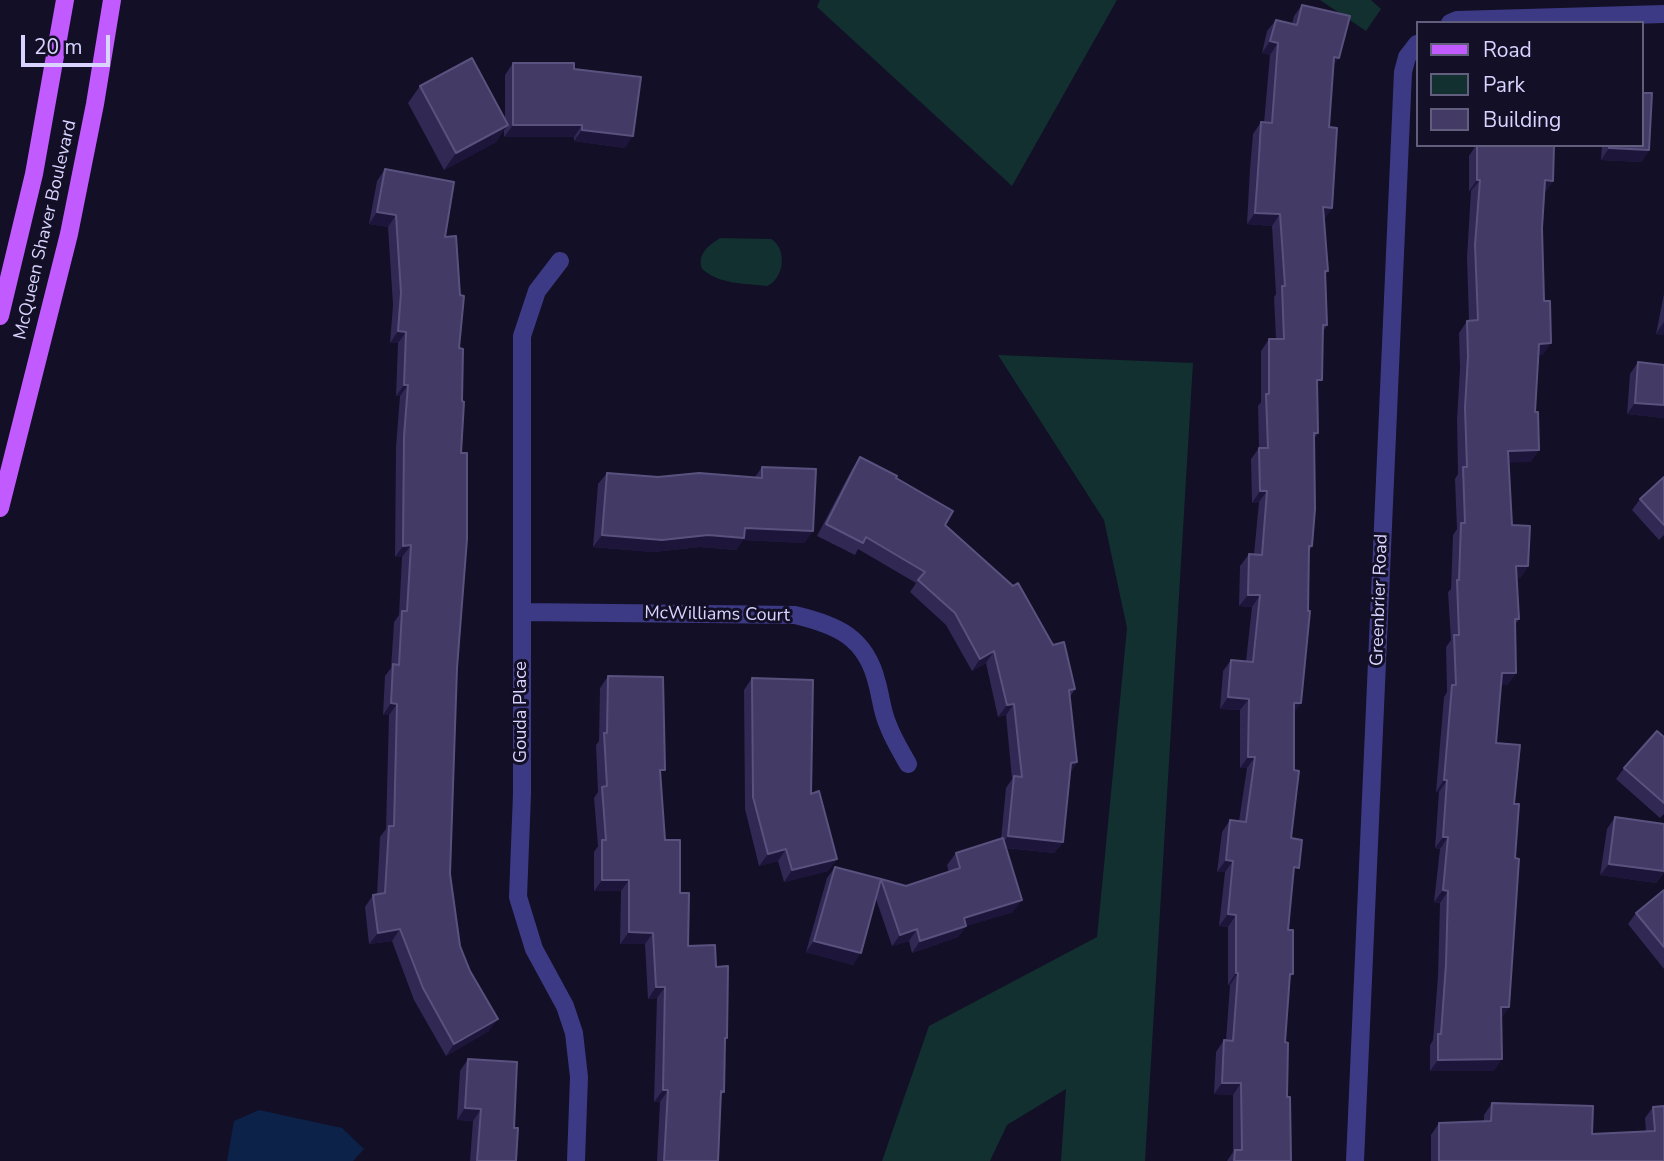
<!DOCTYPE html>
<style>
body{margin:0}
#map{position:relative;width:1664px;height:1161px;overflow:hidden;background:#130f26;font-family:"Nunito Sans",sans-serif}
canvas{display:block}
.legend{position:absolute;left:1416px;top:21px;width:228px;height:126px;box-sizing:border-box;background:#130f26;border:2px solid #625e7d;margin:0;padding:9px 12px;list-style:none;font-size:21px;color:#d9d4ff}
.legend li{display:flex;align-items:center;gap:14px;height:35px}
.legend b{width:35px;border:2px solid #625e7d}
.scale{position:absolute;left:21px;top:35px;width:89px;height:32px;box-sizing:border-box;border:4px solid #d9d4ff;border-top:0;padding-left:9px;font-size:21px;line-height:24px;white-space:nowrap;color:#d9d4ff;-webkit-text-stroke:5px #130f26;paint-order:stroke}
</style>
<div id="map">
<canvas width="1664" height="1161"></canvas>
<ul class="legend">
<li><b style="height:9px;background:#c25bff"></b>Road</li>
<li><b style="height:19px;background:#12302f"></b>Park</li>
<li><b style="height:19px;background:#433a66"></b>Building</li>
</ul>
<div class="scale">20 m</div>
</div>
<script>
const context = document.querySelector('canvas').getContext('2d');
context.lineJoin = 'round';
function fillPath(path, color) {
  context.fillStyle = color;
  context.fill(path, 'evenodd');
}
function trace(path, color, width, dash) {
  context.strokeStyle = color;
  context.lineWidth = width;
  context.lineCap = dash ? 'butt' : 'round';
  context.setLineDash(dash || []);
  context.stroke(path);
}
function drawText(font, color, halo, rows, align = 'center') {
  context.font = font + ' "Nunito Sans",sans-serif';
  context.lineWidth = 6;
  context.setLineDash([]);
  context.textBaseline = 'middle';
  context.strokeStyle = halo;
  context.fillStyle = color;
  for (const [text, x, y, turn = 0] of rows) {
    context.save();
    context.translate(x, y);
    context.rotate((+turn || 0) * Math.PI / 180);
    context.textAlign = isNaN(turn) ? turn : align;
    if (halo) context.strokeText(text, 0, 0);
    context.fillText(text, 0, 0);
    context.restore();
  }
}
fillPath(new Path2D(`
 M820,0H1117L1012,186L817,7Z
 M1320,0H1371L1381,9L1366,31Z
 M720,238L771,239C788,249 784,279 767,286C743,283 721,285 702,269C697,254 708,246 720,238Z
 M998,355L1193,363L1145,1161H1061L1066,1089L1007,1125L990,1161H882L929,1026L1097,937L1127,628L1104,520Z`), '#12302f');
fillPath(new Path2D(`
 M259,1110L342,1128L364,1149L353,1161H227L234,1121Z`), '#0c2248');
trace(new Path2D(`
 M1450,23L1457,20L1664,14
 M560,261L537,291L522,336V794L518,897L534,949L565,1006L574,1033L579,1077L576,1161
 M522,612L795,615C837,625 866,637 877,683C881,697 882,712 888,725C893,739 901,751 908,764
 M1355,1161L1403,72L1407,57L1417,44`), '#3d3a85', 18);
trace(new Path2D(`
 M0,316L34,174L65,0
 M0,508L69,234L95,104L112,0`), '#c25bff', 18);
fillPath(new Path2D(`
 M1302,5L1333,67L1329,127L1332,208L1324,219L1328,271L1326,274L1327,325L1323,332L1317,388L1318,433L1314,439L1312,546L1309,552L1301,703L1294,712L1291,838L1293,876L1288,930L1293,974L1290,977L1285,1042L1287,1097L1291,1161H1227L1233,1152V1095L1214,1094L1216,1052L1224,1040H1226L1230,985H1228V927L1219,926L1225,872H1217L1222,832L1230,820L1239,821L1247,768H1240V710L1220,709L1223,671L1231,660L1246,661L1252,607L1239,606L1240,566L1249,554H1254L1259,502L1252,503L1251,459L1259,448L1258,406L1261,402V351L1269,339H1276L1274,297L1276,294L1272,226L1247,224L1250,169L1253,134L1261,122L1264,123L1270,55L1262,53L1267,31L1276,20L1292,24L1294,16Z
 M513,63L574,69L625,148L574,141V137H504V129L496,142L444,170L408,103L420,86L505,119V75Z
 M1476,145H1554L1553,181L1545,192L1542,228L1543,355H1539L1531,462H1509L1512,525L1528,566L1520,578H1517L1519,619L1515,625L1516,673L1507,685H1501L1496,743L1514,804L1515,858L1509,1007L1501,1018L1494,1071H1430V1045L1433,1040L1438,976L1440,903L1434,902L1440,849L1435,848L1439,792H1436L1444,697L1447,692L1446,647L1451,640L1448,592L1451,589L1453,535L1457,529L1455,479L1458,474L1457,420L1460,368L1459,333L1467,321H1469L1467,257L1471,191H1469V156Z
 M1602,145H1641L1649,150L1641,162L1601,160Z
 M385,169L445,237L459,348L461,453L457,668L450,874L460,946L489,1031L446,1056L414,1000L392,941L369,944L365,907L373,895H377L380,837L386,829L389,715H383L385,676L391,668L394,622L399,615L402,557H395L396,447L400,396H396L398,343H390L393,305L388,227L369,224L377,181Z
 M1664,294V335L1656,334Z
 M1638,362L1664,365V418L1627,414L1630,374Z
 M860,457L896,478L945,525L1075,689L1070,697L1077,762L1070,773L1063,842L1054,853L1006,848L1013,912L966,926L958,937L912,953L909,941L892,946L876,899L853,965L806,952L827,878L835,867L906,886L949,872L947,865L956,853L1001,839L1006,788L1012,779L1006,715L998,717L986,663L972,671L946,625L910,592L916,583L858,549L855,555L817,536L852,469Z
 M762,467L813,531L804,543L743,540L736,550L700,547L653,552L593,547L598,484L607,473L658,477H755Z
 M1664,477V535L1659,540L1632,510L1640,499Z
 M608,676L661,776L665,840L680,893L688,946L716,967L725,1041L724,1092L721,1095L718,1161H657L660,1102H654L657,998L648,999L645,944H620L621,891H594V852L598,846L594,798L598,792L596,745L599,741L600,688Z
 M752,678L811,794L837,859L828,871L784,882L778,861L759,866L745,809L744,690Z
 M1664,737V814L1660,818L1616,779L1624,768Z
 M1615,817L1664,824V872L1656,883L1600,875L1607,829Z
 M1664,890V969L1628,924L1636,913Z
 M468,1059L514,1128L516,1161H470L473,1121L457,1120L460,1071Z
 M1492,1103L1592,1134L1646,1132L1645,1118L1653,1107L1664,1161H1431V1135L1439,1123L1484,1122V1115Z`), '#312854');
fillPath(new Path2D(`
 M1270,41L1278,43L1270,55L1262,53Z
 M1334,57L1339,58L1331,70Z
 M508,125L496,142L444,170L456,153Z
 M513,125H582L574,137H504Z
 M582,130L633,136L625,148L574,141Z
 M1609,148L1649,150L1641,162L1601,160Z
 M1477,180H1480L1471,191H1469Z
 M1545,180L1553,181L1545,192Z
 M1323,207L1332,208L1324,219Z
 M377,212L396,215L388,227L369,224Z
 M1255,213L1280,214L1272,226L1247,224Z
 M1664,322V335L1656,334Z
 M398,331L406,332L398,343H390Z
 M1551,343L1543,355H1531L1539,344Z
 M404,385H408L400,396H396Z
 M1635,403L1664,405V418L1627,414Z
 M1539,450L1531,462L1500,463L1508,451Z
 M1260,491H1267L1259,502L1252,503Z
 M745,528L813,531L804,543L743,540L736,550L700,547L653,552L593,547L602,535Z
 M411,545L402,557H395L403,546Z
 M1516,566H1528L1520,578H1508Z
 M1248,595H1260L1252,607L1239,606Z
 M994,651L986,663L972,671L980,659Z
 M1502,673H1516L1507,685H1494Z
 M1228,697L1249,699L1240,710L1220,709Z
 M391,703L397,704L389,715H383Z
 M1294,703H1301L1292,715Z
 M1014,704L1006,715L998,717L1007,705Z
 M1248,757H1255L1247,768H1240Z
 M1077,762L1069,774L1071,763Z
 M1444,780H1447L1439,792H1436Z
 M1008,836L1063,842L1054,853L1000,847Z
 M1443,837H1448L1440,849L1435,848Z
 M786,849L778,861L759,866L768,854Z
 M837,859L828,871L784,882L792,870Z
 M1226,860L1233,861L1225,872H1217Z
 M1609,864L1664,871L1656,883L1600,875Z
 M602,880H629L621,891H594Z
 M1443,890L1448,891L1440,903L1434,902Z
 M1022,900L1013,912L966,926L958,937L912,953L920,941L964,918Z
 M1228,914L1236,915L1228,927L1219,926Z
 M400,929L392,941L369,944L378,933Z
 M917,929L909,941L892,946L900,935Z
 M629,932L653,933L645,944H620Z
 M814,941L861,953L853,965L806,952Z
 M1236,973H1238L1230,985H1228Z
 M656,987H665L657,998L648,999Z
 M1501,1007H1509L1500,1019Z
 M498,1019L489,1031L446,1056L454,1044Z
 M1502,1059L1494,1071H1430L1438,1060Z
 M1222,1083H1241L1233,1095L1214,1094Z
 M663,1090H668L660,1102H654Z
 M465,1108L481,1109L473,1121L457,1120Z`), '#1d163a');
const building = new Path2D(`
 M1302,5L1350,16L1339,58L1334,57L1329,127L1337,128L1332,208L1323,207L1328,271H1325L1327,325H1323L1322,380H1317L1318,433H1314L1315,509L1312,546H1309L1308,611H1310L1301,703H1294V770L1299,771L1291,838L1302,840L1299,868L1294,867L1288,930H1293V974H1290L1285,1042L1288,1043L1287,1097H1290L1291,1161H1234L1235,1150H1242L1241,1083H1222L1224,1040L1233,1041L1238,973H1236V915L1228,914L1233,861L1226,860L1230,820L1246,822L1255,757H1248L1249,699L1228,697L1231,660L1253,662L1260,595H1248L1249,554L1262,555L1267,491H1260L1259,448H1268L1266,394H1269V339H1284L1282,286H1285L1280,214L1255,213L1259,157L1261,122L1272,123L1278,43L1270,41L1276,20L1297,25Z
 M472,58L508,125L456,153L420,86Z
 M513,63H574V69L641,77L633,136L582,130V125H513Z
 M1641,93H1652L1649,150L1609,148L1610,145H1641Z
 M1477,145H1554L1553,181L1545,180L1542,228L1544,301H1550L1551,343L1539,344L1535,412H1538L1539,450L1508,451L1512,525L1530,526L1528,566H1516L1519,619H1515L1516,673H1502L1496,743L1520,745L1514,804H1519L1515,858L1519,859L1509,1007H1501L1502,1059L1438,1060V1034H1441L1446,964L1448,891L1443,890L1448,837H1443L1447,780H1444L1452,685H1456L1454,635H1459L1457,580H1459L1461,523H1465L1463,467H1467L1465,408L1468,356L1467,321L1478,320L1475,245L1480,180H1477Z
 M385,169L454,182L445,237L456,236L460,295L464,296L459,348L463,349L462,401L464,402L461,453H467V539L457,668L450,874L460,946L470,971L498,1019L454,1044L423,988L400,929L378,933L373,895L385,893L389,826H394L397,704L391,703L393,664L399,665L402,611H407L411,545L403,546L404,436L408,385H404L406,332L398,331L401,293L396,215L377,212Z
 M1638,362L1664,365V405L1635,403Z
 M860,457L897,476L896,478L953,511L945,525L1013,586L1018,583L1053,645L1064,642L1075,689L1069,690L1077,762L1071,763L1063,842L1008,836L1014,776L1022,777L1014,704L1007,705L994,651L980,659L955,613L918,580L925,572L866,537L863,543L826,524Z
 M762,467L816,469L813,531L745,528L744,538L708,535L662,540L602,535L607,473L658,477L699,473L762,478Z
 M1664,477V525L1640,499Z
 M608,676L663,677L665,770H660L665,840H680V893H689L688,946L715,945L716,967L728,966L727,1038H725L724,1092L721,1091L718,1161H664L668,1090H663L665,987H656L653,933L629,932V880H602V840H606L602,787L607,786L604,733H607Z
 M752,678L813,680L811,794L819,791L837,859L792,870L786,849L768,854L753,797Z
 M1657,731L1664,737V803L1624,768Z
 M1615,817L1664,824V871L1609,864Z
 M1003,838L1022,900L964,918L966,926L920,941L917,929L900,935L881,879L906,886L960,868L956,853Z
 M835,867L881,879L861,953L814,941Z
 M1664,890V947L1636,913Z
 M468,1059L517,1062L514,1128H518L516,1161H477L481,1109L465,1108Z
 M1492,1103L1593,1106L1592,1134L1655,1131L1653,1107L1664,1106V1161H1439V1123L1491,1121Z`);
fillPath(building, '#433a66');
trace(building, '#5a527e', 2);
drawText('18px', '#d9d4ff', '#130f26', [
 ["McQueen Shaver Boulevard",46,230,-77],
 ["Greenbrier Road",1380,600,-88],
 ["McWilliams Court",717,615,1],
 ["Gouda Place",522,712,-90]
]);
</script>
